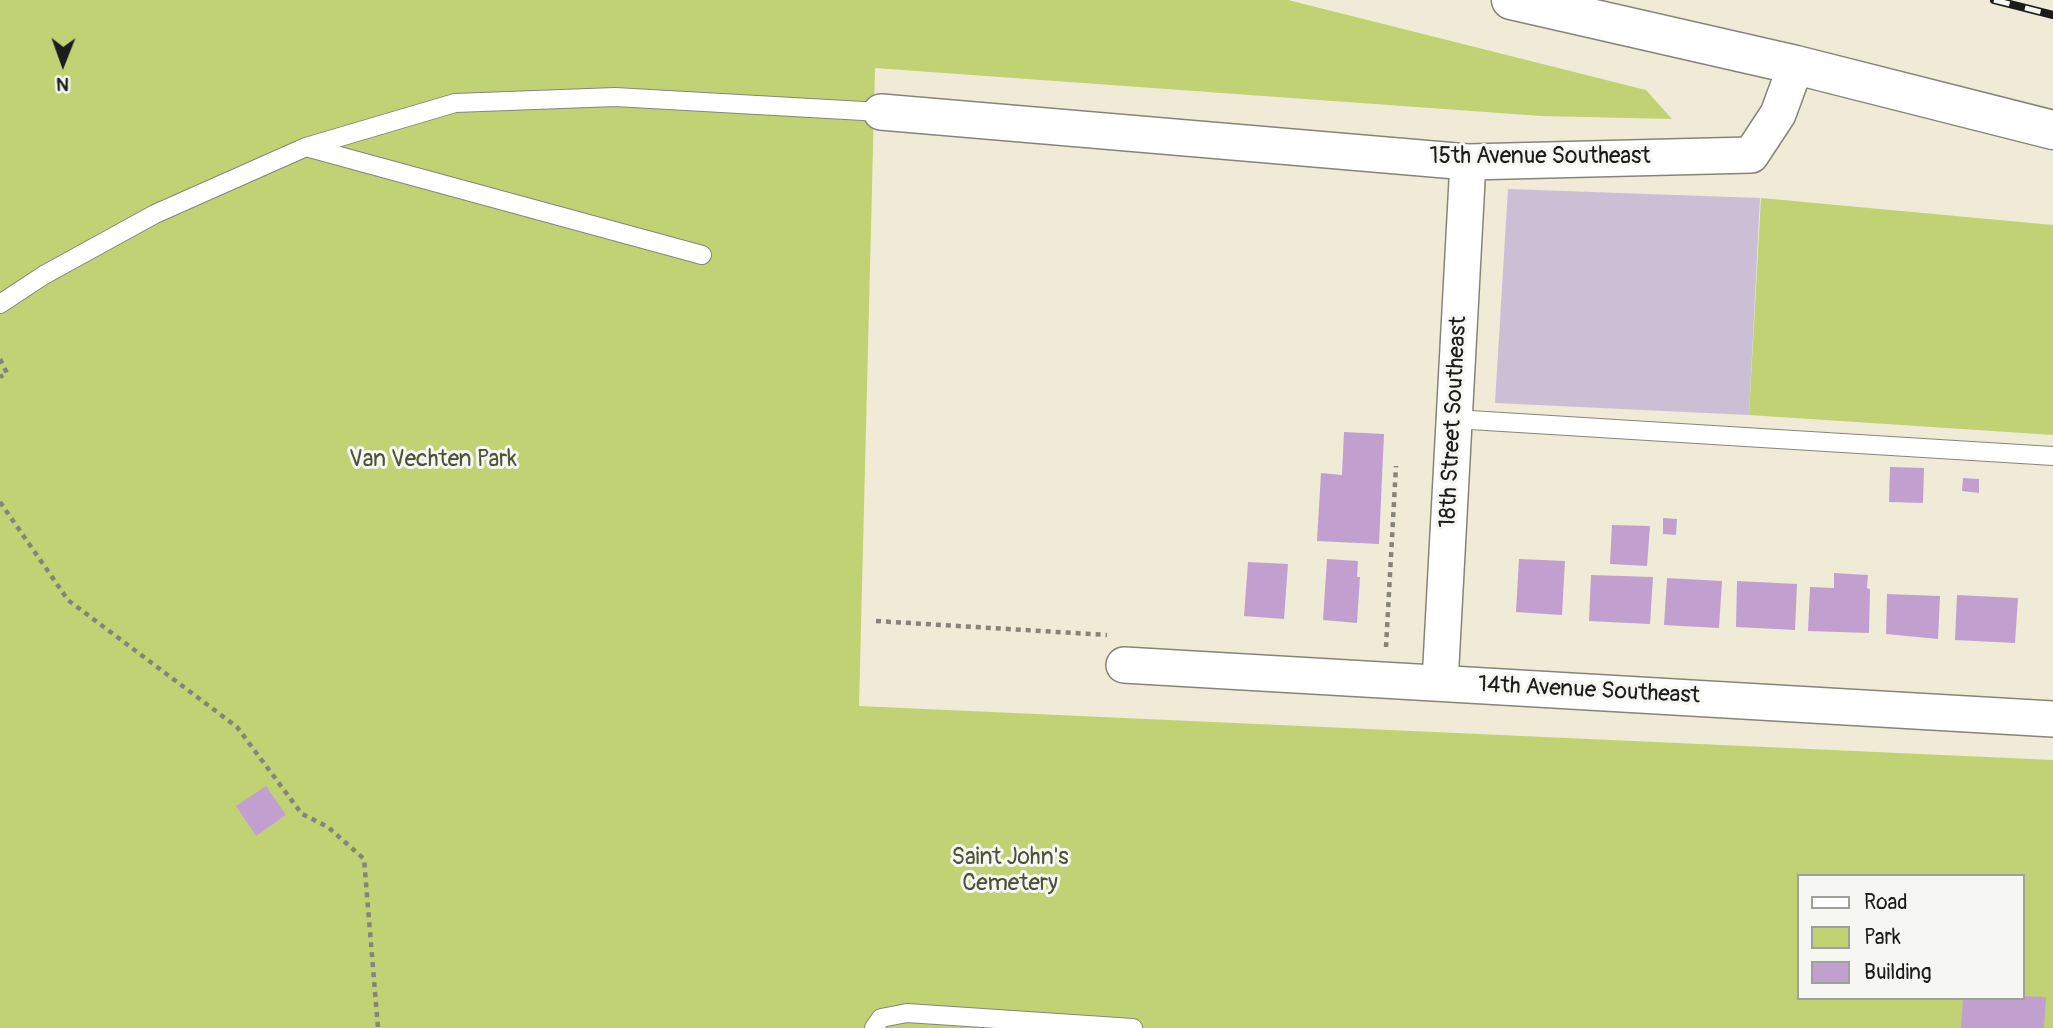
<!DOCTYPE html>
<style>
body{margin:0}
#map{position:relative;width:2053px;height:1028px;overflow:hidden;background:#efebd7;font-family:Pangolin,sans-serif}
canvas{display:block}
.legend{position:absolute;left:1797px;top:874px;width:228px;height:126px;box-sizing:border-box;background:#f6f6f2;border:2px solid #9f9f9c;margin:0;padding:9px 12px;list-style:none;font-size:21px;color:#1c1c1c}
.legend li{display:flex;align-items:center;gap:14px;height:35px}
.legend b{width:35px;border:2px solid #9f9f9c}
.north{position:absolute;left:28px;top:28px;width:70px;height:70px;-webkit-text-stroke:5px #f6f6f2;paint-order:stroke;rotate:181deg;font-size:19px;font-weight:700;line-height:28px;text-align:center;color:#1c1c1c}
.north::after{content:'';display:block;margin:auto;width:24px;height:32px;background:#1c1c1c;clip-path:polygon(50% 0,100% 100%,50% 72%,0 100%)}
</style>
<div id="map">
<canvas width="2053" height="1028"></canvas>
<ul class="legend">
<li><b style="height:9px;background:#fff"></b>Road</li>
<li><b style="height:19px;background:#c1d274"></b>Park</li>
<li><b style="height:19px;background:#c1a0d0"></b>Building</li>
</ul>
<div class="north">N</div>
</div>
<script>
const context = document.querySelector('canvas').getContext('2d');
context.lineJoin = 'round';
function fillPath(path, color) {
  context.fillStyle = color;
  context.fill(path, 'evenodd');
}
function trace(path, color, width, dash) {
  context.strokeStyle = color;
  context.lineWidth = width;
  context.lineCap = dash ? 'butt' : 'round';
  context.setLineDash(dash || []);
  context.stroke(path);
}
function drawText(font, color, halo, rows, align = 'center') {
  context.font = font + ' Pangolin,sans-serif';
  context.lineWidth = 6;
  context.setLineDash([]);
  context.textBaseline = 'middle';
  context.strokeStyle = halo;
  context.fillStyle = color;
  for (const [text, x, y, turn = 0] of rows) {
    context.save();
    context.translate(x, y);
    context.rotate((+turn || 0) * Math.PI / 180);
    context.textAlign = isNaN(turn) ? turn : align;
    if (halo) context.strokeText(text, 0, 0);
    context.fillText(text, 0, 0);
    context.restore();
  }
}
fillPath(new Path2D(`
 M1508,189L1760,198L1749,415L1495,403Z`), '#cbbfd5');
fillPath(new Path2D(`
 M0,0H1288L1646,90L1672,119L1541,116L875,68L859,706L2053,760V1028H0ZM1799,876H2023V998H1799Z
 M1761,198L2053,225V435L1749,415Z`), '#c1d274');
fillPath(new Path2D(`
 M1344,432L1384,434L1379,544L1317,541L1321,473L1342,475Z
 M1890,467L1924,468L1923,503L1889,502Z
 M1963,478L1979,479V493L1962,491Z
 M1663,518L1677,519L1676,535L1663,534Z
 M1612,525L1650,526L1647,566L1610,564Z
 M1327,559L1358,561L1357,577H1360L1357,623L1323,620Z
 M1519,559L1565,561L1562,615L1516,612Z
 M1248,562L1288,564L1284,619L1244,616Z
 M1834,573L1868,575L1867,588L1870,589L1869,633L1808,631L1810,587L1834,588Z
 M1591,575L1653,577L1650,624L1589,621Z
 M1667,578L1722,581L1719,628L1664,625Z
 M1737,581L1797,584L1795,630L1736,627Z
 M1887,594L1940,596L1938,639L1886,634Z
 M1957,595L2018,598L2015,643L1955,640Z
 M266,786L286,815L256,836L236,806Z
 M2023,996L2046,997L2044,1028H1961L1963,998H2023Z`), '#c1a0d0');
const service = new Path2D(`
 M306,147L702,255
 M0,304L44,275L155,214L306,147L455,103L615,97L881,112
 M1454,419L2053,456
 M874,1028L881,1018L907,1013L1133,1028`);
const minor = new Path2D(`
 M881,112L1468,162L1751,155L1778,114L1796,65
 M1124,665L2053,719
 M1440,683L1468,162`);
const tertiary = new Path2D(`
 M1511,0L1796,65L2053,130`);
trace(service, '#86847a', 20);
trace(minor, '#86847a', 38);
trace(tertiary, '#86847a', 41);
trace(new Path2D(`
 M0,359L7,373L0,377
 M0,502L68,600L237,727L302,814L328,827L364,859L378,1028
 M876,621L1107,635
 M1386,647L1396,466`), '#86847a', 4.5, [5, 5]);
trace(service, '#fff', 18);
trace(minor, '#fff', 35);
trace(tertiary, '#fff', 38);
const rail = new Path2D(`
 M1994,0L2053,15`);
trace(rail, '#1c1c1c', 8);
trace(rail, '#f6f6f2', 5, [16]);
drawText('23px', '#1c1c1c', '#f6f6f2', [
 ["15th Avenue Southeast",1540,157],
 ["18th Street Southeast",1454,422,-87],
 ["14th Avenue Southeast",1589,691,3]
]);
drawText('23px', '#4e5336', '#f6f6f2', [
 ["Van Vechten Park",433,460],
 ["Saint John's",1010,858],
 ["Cemetery",1010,884]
]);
</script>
